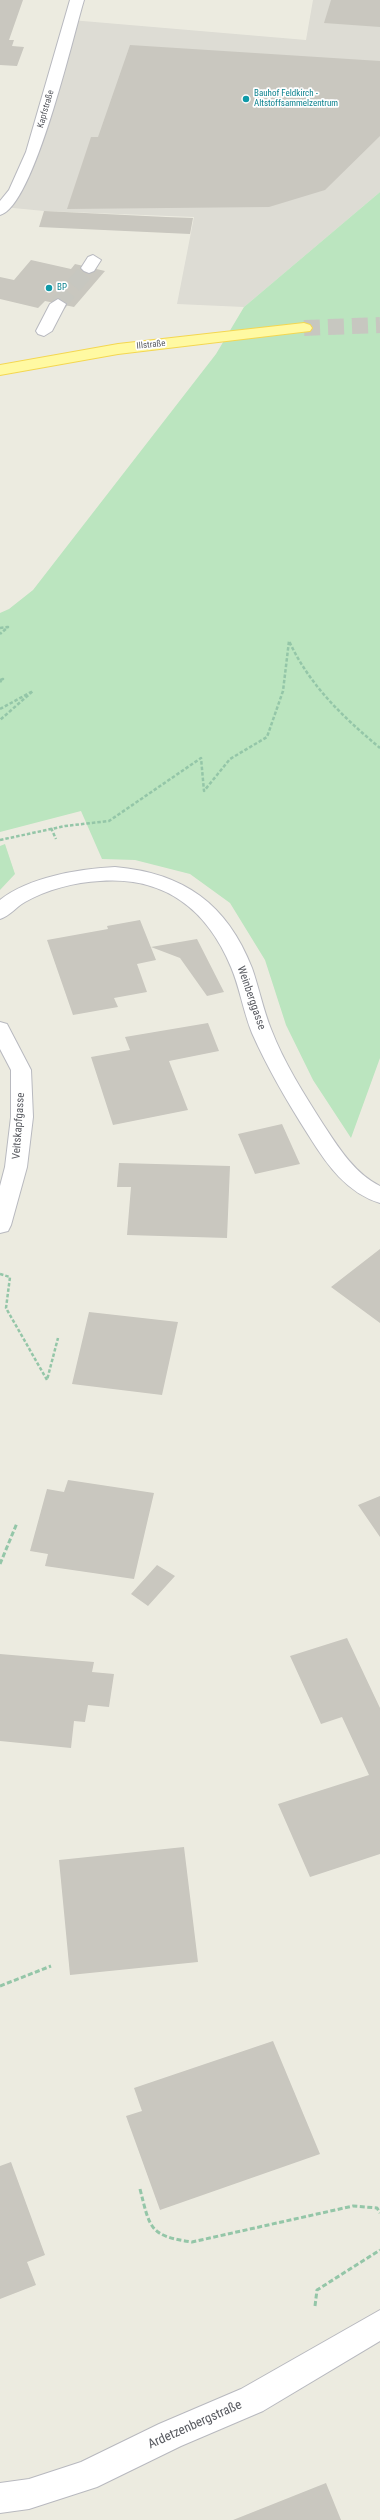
<!DOCTYPE html>
<meta charset="utf-8">
<style>
body{margin:0}
canvas{display:block;background:#ecebe0}
</style>
<canvas width="380" height="2520"></canvas>
<script>
const context = document.querySelector('canvas').getContext('2d');
context.lineJoin = 'round';
function fillPath(path, color) {
  context.fillStyle = color;
  context.fill(path, 'evenodd');
}
function trace(path, color, width, dash) {
  context.strokeStyle = color;
  context.lineWidth = width;
  context.lineCap = dash ? 'butt' : 'round';
  context.setLineDash(dash || []);
  context.stroke(path);
}
function drawText(font, color, halo, rows, align = 'center') {
  context.font = font + ' "Roboto Condensed",sans-serif';
  context.lineWidth = 3.5;
  context.setLineDash([]);
  context.textBaseline = 'middle';
  context.strokeStyle = halo;
  context.fillStyle = color;
  for (const [text, x, y, turn = 0] of rows) {
    context.save();
    context.translate(x, y);
    context.rotate((+turn || 0) * Math.PI / 180);
    context.textAlign = isNaN(turn) ? turn : align;
    if (halo) context.strokeText(text, 0, 0);
    context.fillText(text, 0, 0);
    context.restore();
  }
}
fillPath(new Path2D(`
 M313,0H380V192L244,307L177,304L194,217L44,211L3,207L11,198L71,20L306,40Z`), '#dddcd4');
fillPath(new Path2D(`
 M380,192V1058L351,1138L313,1080L286,1025L265,960L230,903L190,874L135,860L102,859L81,811L0,832V613L9,609L33,590L216,354L244,307Z
 M5,844L15,874L0,890V846Z`), '#bbe5bf');
fillPath(new Path2D(`
 M0,0H23L9,40H14L12,46L24,47L17,66L0,65Z
 M331,0H380V27L324,23Z
 M130,45L380,61V136L325,190L269,207L67,209L91,137H98Z
 M44,211L166,217L193,218L190,234L39,227Z
 M31,260L71,269L75,264L105,271L74,307L45,301L38,308L0,299V277L14,280Z
 M140,920L156,960L137,964L147,992L114,998L118,1007L73,1015L47,940L108,929L107,926Z
 M197,939L224,992L207,996L180,958L151,947Z
 M208,1023L219,1051L169,1061L188,1110L113,1125L91,1057L130,1050L125,1037Z
 M282,1124L300,1164L255,1174L238,1134Z
 M119,1163L230,1166L227,1238L127,1235L131,1187H117Z
 M380,1249V1323L331,1287Z
 M89,1312L178,1322L162,1395L72,1384Z
 M68,1480L154,1493L134,1579L45,1566L48,1554L30,1551L47,1489L64,1492Z
 M380,1496V1537L358,1505Z
 M157,1565L175,1576L148,1606L131,1594Z
 M347,1638L380,1708V1854L310,1877L278,1804L369,1775L342,1717L321,1724L290,1656Z
 M0,1654L94,1662L92,1672L114,1674L109,1707L88,1705L85,1722L74,1721L71,1748L0,1741Z
 M184,1847L198,1962L70,1975L59,1860Z
 M273,2041L320,2154L160,2210L126,2116L142,2111L134,2088Z
 M11,2162L45,2255L27,2262L36,2285L0,2299V2166Z
 M326,2483L341,2520H233Z`), '#c9c7bf');
trace(new Path2D(`
 M58,304L89,268`), '#c7c7c0', 16, [16, 8]);
trace(new Path2D(`
 M304,328L380,325`), '#c7c7c0', 16, [16, 8]);
const minor = new Path2D(`
 M70,0H84C73,36 34,207 0,215V201L9,190L26,152Z
 M93,255L101,260L94,271L89,273L84,271L81,268L88,257Z
 M58,299L66,304L52,331L44,336L38,334L36,331L50,304Z
 M115,867C184,873 227,904 252,968C259,988 263,1009 271,1029C284,1063 304,1094 323,1124C338,1147 355,1174 380,1186V1203C347,1193 327,1165 309,1136C288,1103 268,1069 252,1033C243,1011 240,988 231,967C207,909 164,876 100,881C75,882 46,890 25,902C16,907 10,916 0,919V900C29,877 78,869 115,867Z
 M0,1022L7,1024L31,1070L33,1117L27,1167L11,1225L8,1231L0,1233V1186L5,1167L11,1117V1070L0,1049Z
 M380,2310V2341L263,2411L181,2446L97,2487L29,2509L0,2513V2483L29,2479L81,2462L159,2424L241,2389Z`);
const major = new Path2D(`
 M304,323L310,325L312,328L310,331L118,354L0,375V365L118,344Z`);
trace(minor, '#b8b9bf', 2);
trace(major, '#f4d751', 2);
trace(new Path2D(`
 M0,628L8,627L0,634
 M0,680L3,679L0,682
 M0,709L33,691L0,720
 M51,828L56,839
 M0,840L65,826L109,821L201,758L204,791L230,759L267,737L283,691L289,641C310,686 343,717 380,748
 M0,1274L10,1277L6,1308L47,1380L58,1338`), '#94c6a8', 2.5, [3.5, 2]);
trace(new Path2D(`
 M0,1564L17,1523
 M0,1986L51,1966
 M140,2189C150,2228 149,2236 192,2242L353,2206L377,2208L380,2213
 M315,2306L317,2290L380,2250`), '#94c6a8', 3, [5, 2.5]);
fillPath(minor, '#fff');
fillPath(major, '#fff9a2');
for (const [x, y, r, color] of [
 [246,99,4,"#0f9aa8"],
 [49,288,4,"#0f9aa8"]
]) {
  const dot = new Path2D();
  dot.arc(x, y, r, 0, 2 * Math.PI);
  context.fillStyle = color;
  context.fill(dot);
  trace(dot, '#fff', 1.5);
}
drawText('9px', '#0d838f', '#fff', [
 ["Bauhof Feldkirch -",254,94],
 ["Altstoffsammelzentrum",254,104],
 ["BP",57,288]
], 'left');
drawText('9px', '#595b61', '#fff', [
 ["Kapfstraße",46,109,-74],
 ["Illstraße",151,345,-6]
]);
drawText('11px', '#595b61', '#fff', [
 ["Weinberggasse",251,998,71],
 ["Veitskapfgasse",19,1126,-86]
]);
drawText('13px', '#595b61', '#fff', [
 ["Ardetzenbergstraße",195,2425,-24]
]);
</script>
